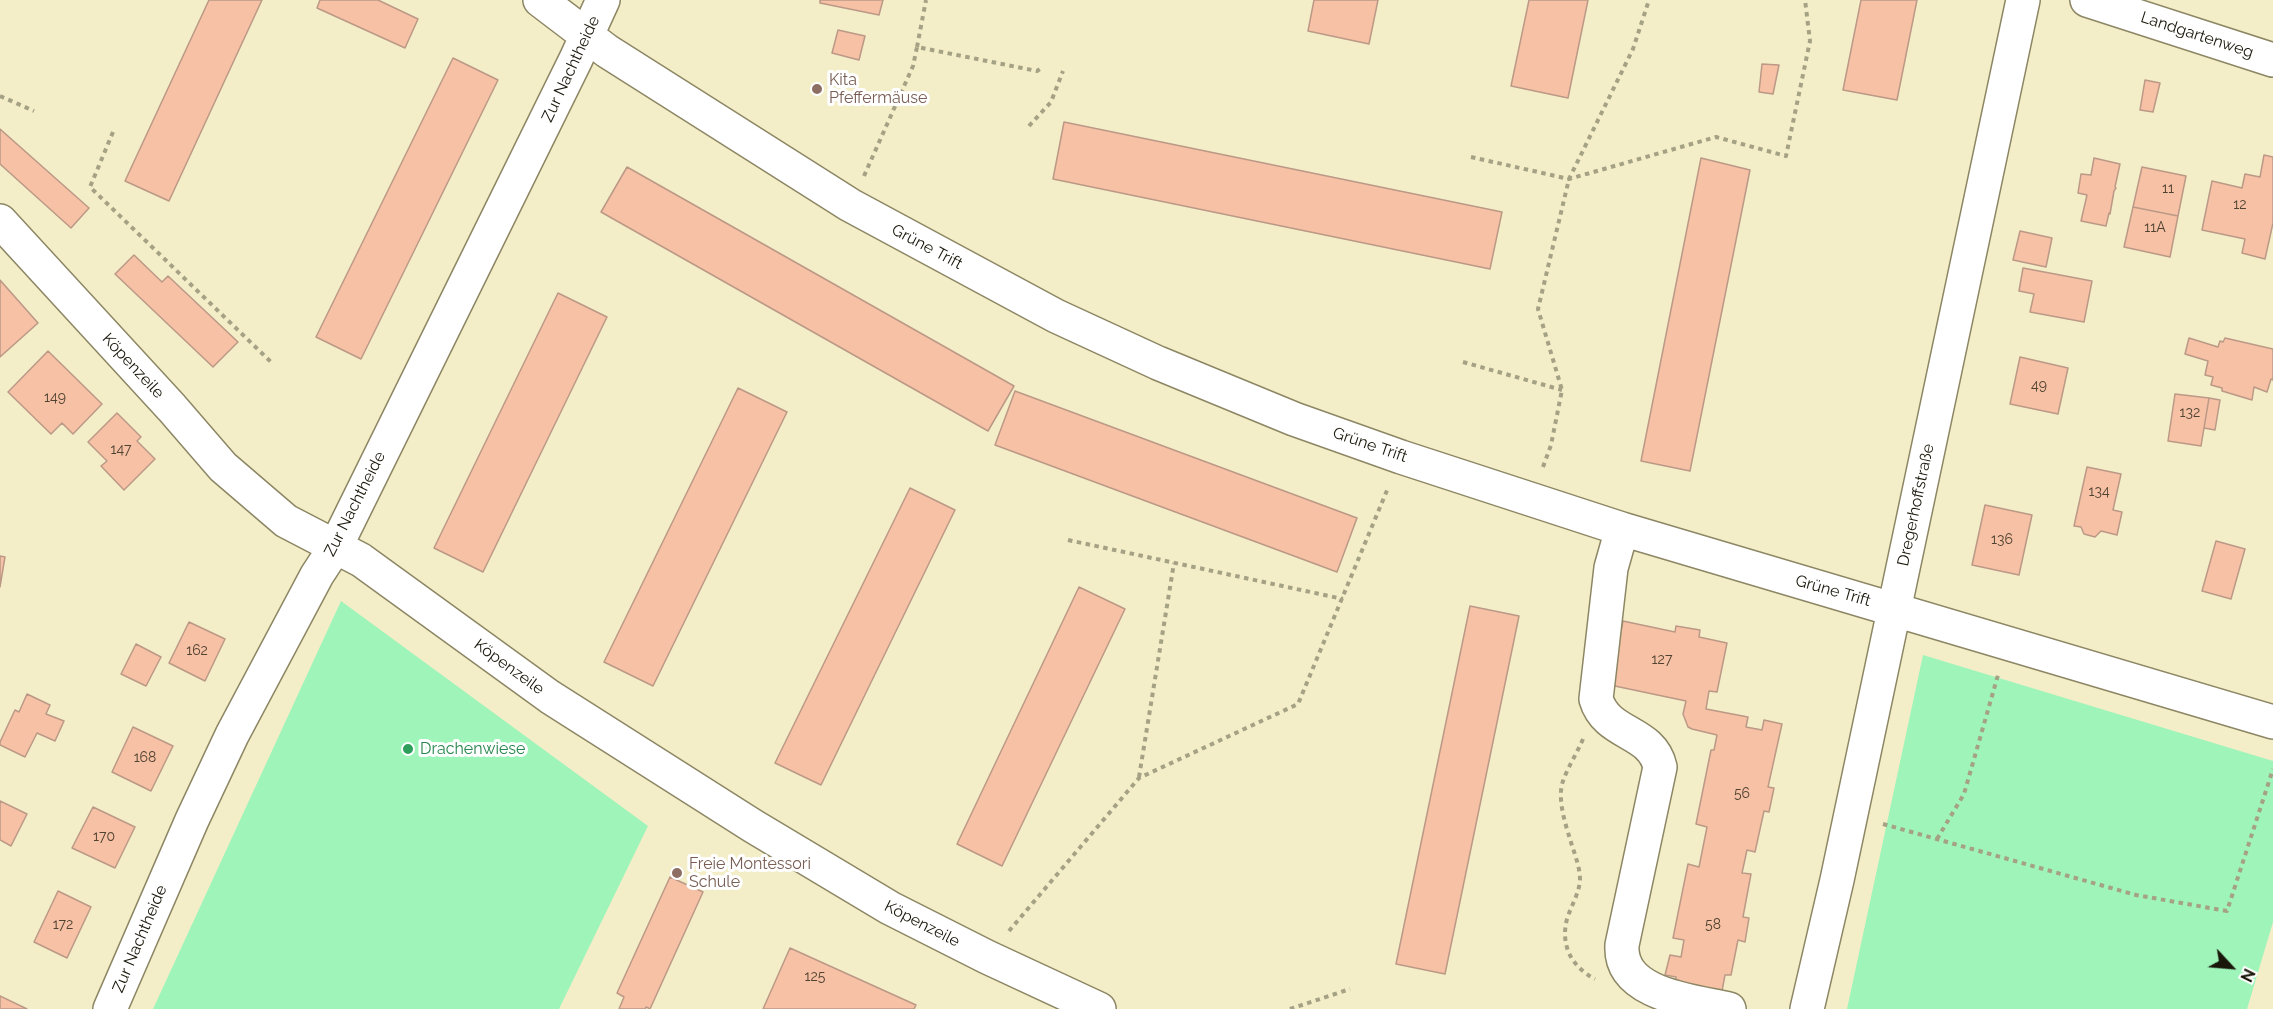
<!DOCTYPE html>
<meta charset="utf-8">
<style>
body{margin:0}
#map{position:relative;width:2273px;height:1009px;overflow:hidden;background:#f4eec8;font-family:Raleway,sans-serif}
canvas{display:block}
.north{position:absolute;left:2201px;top:937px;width:60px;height:60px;-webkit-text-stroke:4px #fff;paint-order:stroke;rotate:116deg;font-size:16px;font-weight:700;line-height:24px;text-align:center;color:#19170a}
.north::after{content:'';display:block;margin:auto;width:21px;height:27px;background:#19170a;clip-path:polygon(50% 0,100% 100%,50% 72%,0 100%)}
</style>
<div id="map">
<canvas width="2273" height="1009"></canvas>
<div class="north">N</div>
</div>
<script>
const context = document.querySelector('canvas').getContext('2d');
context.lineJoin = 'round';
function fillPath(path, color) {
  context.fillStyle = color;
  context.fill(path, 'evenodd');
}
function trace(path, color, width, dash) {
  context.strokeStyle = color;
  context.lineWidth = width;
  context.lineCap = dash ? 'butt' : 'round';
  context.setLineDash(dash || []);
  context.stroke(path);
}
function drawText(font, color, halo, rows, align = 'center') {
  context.font = font + ' Raleway,sans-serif';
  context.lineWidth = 6;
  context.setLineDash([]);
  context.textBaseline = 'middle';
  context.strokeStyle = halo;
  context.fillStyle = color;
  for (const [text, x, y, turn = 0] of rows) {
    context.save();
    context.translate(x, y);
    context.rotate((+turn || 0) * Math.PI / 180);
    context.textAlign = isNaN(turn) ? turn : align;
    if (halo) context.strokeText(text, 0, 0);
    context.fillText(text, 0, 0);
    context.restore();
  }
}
fillPath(new Path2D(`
 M341,601L648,826L559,1009H153Z
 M1923,655L2273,761V922L2247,1009H1847Z`), '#9ff4ba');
const building = new Path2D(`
 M209,0H262L169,201L125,181Z
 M320,0H378L418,19L405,48L317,8Z
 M820,0H883L879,15L820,3Z
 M1314,0H1378L1369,44L1308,31Z
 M1529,0H1588L1568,98L1511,86Z
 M1861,0H1917L1897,100L1843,90Z
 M838,30L865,36L859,60L832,53Z
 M453,58L498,80L361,359L316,337Z
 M1762,64L1779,65L1773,94L1759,92Z
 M2145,80L2160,83L2153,112L2140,110Z
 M1064,122L1502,212L1490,269L1053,179Z
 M0,129L89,208L71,228L0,164Z
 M2264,155L2273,157V223L2265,259L2242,253L2245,239L2202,230L2212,181L2242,188L2245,174L2260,177Z
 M1701,158L1750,170L1690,471L1641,461Z
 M2094,158L2120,164L2115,187L2116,188L2114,191L2110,214L2109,213L2106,226L2081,221L2087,195L2078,193L2081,174L2091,175Z
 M627,167L1014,386L988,431L601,212Z
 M2142,167L2186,176L2178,216L2133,207Z
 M2133,207L2178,216L2170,257L2124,247Z
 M2020,231L2052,238L2046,267L2013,260Z
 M134,255L162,282L168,276L238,342L213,367L115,274Z
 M2023,268L2092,281L2084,322L2030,312L2034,294L2019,291Z
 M0,280L38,323L0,357Z
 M558,293L607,317L483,572L434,548Z
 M2189,338L2218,347L2220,341L2223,342L2225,338L2273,349V380L2271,379L2267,392L2254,387L2252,400L2222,391V388L2211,385L2213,377L2205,375L2208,361L2185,354Z
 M48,351L102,404L73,434L62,423L51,434L8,392Z
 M2020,357L2068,368L2058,414L2010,404Z
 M738,388L787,412L653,686L604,662Z
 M1015,391L1357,518L1337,572L995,445Z
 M2175,394L2209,398L2201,446L2168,441Z
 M2209,398L2220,400L2215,430L2204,428Z
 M117,413L141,437L137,441L155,459L124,490L101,466L107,461L88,442Z
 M2087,467L2121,474L2113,510L2122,512L2117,535L2101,531L2095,537L2084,534L2081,527L2074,526Z
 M910,488L955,510L821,785L775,763Z
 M1985,505L2032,515L2019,575L1972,565Z
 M2216,541L2245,549L2231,599L2202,591Z
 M0,556L5,557L0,587Z
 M1079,587L1125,609L1002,866L957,844Z
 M1470,606L1519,616L1445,974L1396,964Z
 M1623,621L1675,632L1676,626L1700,630L1699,637L1727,643L1717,692L1709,691L1706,709L1748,717L1746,727L1762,730L1764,720L1782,724L1768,787L1774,788L1769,812L1764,811L1755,852L1747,850L1742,873L1751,874L1743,917L1749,918L1745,942L1738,940L1731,975H1725L1722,991L1676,981V977L1665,975L1670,955L1681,957L1684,940L1673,938L1688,864L1699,867L1707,827L1696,824L1711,750H1714L1717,735L1692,729L1688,727L1683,714L1686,701L1610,685Z
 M189,622L225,639L205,681L169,663Z
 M136,644L161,657L146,686L121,674Z
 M27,694L50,705L46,714L64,721L55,741L37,733L25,757L0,745V742L15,710L19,712Z
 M133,727L173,746L151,791L112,772Z
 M0,801L27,814L11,846L0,840Z
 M93,807L135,827L115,868L72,848Z
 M670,877L703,892L650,1009L646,1007L645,1009H619L624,997L617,993Z
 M58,891L91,907L67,958L34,942Z
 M790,948L916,1005L914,1009H763Z
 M0,996L27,1009H0Z`);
fillPath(building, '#f6c1a5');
trace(building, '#bb9986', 1.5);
const minor = new Path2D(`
 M540,0L607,51L850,205L1056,316L1158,363L1294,419L1401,457L1622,529L2273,722
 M2087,0L2273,60
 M0,221L172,408L223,467L286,521L361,560L550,697L753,826L890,908L987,957L1099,1009
 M1622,529L1611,568L1596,699C1607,736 1652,730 1660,767L1622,945C1619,995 1693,1001 1729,1009
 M110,1009L192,820L232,735L317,575L336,546L576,59L603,0
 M1807,1009L1837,880L2023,0`);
trace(minor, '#8c8664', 36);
trace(new Path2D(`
 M917,47L926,0
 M0,96L34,111
 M1029,126L1051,102L1063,71
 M113,132L90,187L272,363
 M1471,157L1569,179L1716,137L1786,156L1810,41L1805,0
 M864,176L913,66L917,47L1037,71L1043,67
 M1463,362L1562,390
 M1543,467L1551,445L1562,390L1538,309L1569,179L1633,49L1649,0
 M1068,540L1343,599
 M1583,739C1577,753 1568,767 1563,781C1557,798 1565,823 1570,839C1574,853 1580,866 1580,880C1579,894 1571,906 1567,919C1560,946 1572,967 1595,979
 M1139,777L1174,563
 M1883,824L2136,895L2227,911L2273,769
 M1937,839L1964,794L1998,675
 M1009,931L1139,778L1298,704L1388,488
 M1290,1009L1350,989`), '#a5a184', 4, [4.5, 4.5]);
trace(minor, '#fff', 33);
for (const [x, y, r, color] of [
 [817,89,6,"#8d6e63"],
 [408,749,6,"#2e9e5b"],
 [677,873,6,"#8d6e63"]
]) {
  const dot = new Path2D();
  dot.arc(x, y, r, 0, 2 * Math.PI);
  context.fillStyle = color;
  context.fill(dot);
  trace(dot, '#fff', 2);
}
drawText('14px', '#504231', null, [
 ["11",2168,189],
 ["12",2240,205],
 ["11A",2155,228],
 ["49",2039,386],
 ["149",55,398],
 ["132",2190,413],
 ["147",121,450],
 ["134",2099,492],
 ["136",2002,540],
 ["162",197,651],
 ["127",1662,660],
 ["168",145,758],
 ["56",1742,794],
 ["170",104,837],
 ["172",63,925],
 ["58",1713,925],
 ["125",815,977]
]);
drawText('16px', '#19170a', '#fff', [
 ["Landgartenweg",2197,35,18],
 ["Zur Nachtheide",571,69,-65],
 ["Grüne Trift",927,247,28],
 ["Köpenzeile",133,366,47],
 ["Grüne Trift",1370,445,19],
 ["Zur Nachtheide",355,504,-63],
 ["Dregerhoffstraße",1916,505,-78],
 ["Grüne Trift",1833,591,16],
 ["Köpenzeile",509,667,36],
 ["Köpenzeile",922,924,27],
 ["Zur Nachtheide",140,939,-67]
]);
drawText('16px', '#785e54', '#fff', [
 ["Kita",829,80],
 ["Pfeffermäuse",829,98],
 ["Freie Montessori",689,864],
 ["Schule",689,882]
], 'left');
drawText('16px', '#27864d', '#fff', [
 ["Drachenwiese",420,749]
], 'left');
</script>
